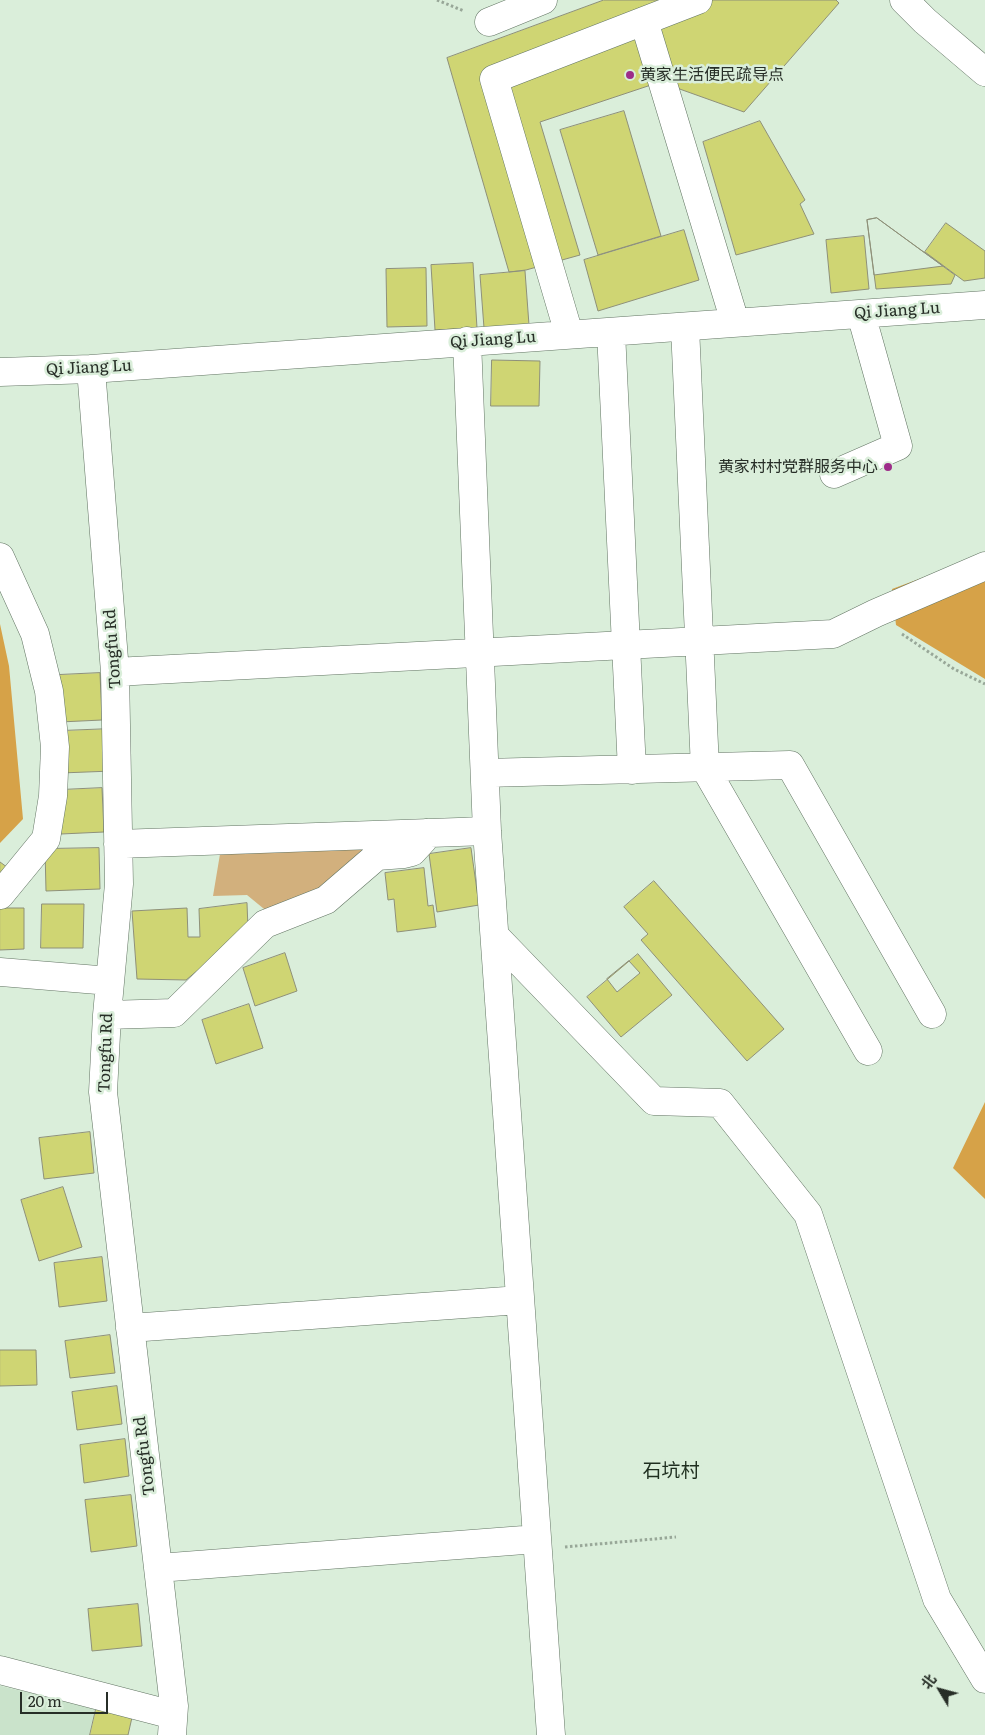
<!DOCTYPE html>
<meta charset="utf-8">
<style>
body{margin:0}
#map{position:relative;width:985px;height:1735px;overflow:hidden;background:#daeeda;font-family:Literata,"Noto Sans SC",serif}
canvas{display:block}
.north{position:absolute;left:915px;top:1665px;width:50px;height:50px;-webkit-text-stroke:4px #daeeda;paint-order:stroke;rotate:307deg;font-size:14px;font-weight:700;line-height:20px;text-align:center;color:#272e27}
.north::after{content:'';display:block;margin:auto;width:18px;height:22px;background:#272e27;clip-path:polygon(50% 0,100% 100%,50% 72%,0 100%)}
.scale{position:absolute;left:20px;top:1692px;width:88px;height:22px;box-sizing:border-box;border:2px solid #272e27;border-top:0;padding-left:6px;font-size:15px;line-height:18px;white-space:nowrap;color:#272e27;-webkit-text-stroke:4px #daeeda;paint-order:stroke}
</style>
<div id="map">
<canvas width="985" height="1735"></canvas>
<div class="north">北</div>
<div class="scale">20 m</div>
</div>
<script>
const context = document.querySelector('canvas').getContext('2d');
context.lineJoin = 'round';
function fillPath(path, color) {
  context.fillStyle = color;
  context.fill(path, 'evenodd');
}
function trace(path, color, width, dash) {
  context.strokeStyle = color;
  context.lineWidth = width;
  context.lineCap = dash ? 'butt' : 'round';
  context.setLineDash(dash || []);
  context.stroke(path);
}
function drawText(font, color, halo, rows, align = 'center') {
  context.font = font + ' Literata,"Noto Sans SC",serif';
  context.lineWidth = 5;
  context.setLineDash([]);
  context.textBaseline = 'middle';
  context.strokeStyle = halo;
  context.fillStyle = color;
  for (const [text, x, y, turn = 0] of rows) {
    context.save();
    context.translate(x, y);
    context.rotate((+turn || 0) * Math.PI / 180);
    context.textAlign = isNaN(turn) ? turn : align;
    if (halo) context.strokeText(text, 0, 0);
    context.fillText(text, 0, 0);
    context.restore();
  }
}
fillPath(new Path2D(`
 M0,1686L95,1708L89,1735H0Z`), '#cae3cb');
fillPath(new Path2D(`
 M367,847L320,893L269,913L247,895L213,896L220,854Z`), '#d2b07d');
fillPath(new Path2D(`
 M954,566L985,575V679L896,625L892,589Z
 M0,624L9,666L23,819L0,843Z
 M985,1102V1199L953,1168Z`), '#d6a248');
const building = new Path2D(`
 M604,0H836L839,3L744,112L660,82L540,122L580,255L526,270L509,272L447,58Z
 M624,111L661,236L598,255L560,130Z
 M760,121L805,200L800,204L814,234L736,255L703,142Z
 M877,218L955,275L951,284L876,289L867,220Z
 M877,218L943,266L874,275L867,220Z
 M946,223L985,251V278L964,281L925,252Z
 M684,230L699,280L598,311L584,260Z
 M864,236L869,289L831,293L826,240Z
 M473,263L477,328L435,330L431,265Z
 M426,268L427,326L387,327L386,269Z
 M525,271L529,325L484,328L480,275Z
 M492,360L540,361L539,406H491Z
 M100,673L102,720L60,722L58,675Z
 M110,729L112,771L61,773L60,731Z
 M102,788L104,832L61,834L60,790Z
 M99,848L100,889L46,891L45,849Z
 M471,848L479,905L437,912L429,854Z
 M0,862L15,873L0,892Z
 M424,868L428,906L433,905L436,927L397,932L394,899L388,900L385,873Z
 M654,881L784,1029L747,1061L641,940L648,934L624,907Z
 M247,903L248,929L186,980L137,979L132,911L187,908L188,937H200L199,909Z
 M42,904H84L83,948H41Z
 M0,908H24V949L0,950Z
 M285,953L297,991L255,1006L243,968Z
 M638,954L672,995L621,1037L587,997Z
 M629,961L640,973L617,992L607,979Z
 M249,1004L263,1048L216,1064L202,1020Z
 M90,1132L94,1173L44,1179L39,1138Z
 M63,1187L82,1247L39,1261L21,1200Z
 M102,1257L107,1301L59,1307L54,1263Z
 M110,1335L115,1373L70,1378L65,1341Z
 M0,1350H36L37,1385L0,1386Z
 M117,1386L122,1424L77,1430L72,1392Z
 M125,1439L129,1476L84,1483L80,1445Z
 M131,1495L137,1546L91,1552L85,1500Z
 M138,1604L142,1646L92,1651L88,1609Z
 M97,1705L133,1713L128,1735H90Z`);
fillPath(building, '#cfd573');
trace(building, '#8e9079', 1);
const minor = new Path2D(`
 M904,0L925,21L985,72
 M644,21L735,322
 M489,22L543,0
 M685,327L705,768L868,1051
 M611,332L632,770
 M569,334L494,79L698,0
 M467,341L487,831L551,1735
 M91,369L115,672L119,884L107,1015L103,1092L174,1706L172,1735
 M0,372L91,369L985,305
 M834,474L898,446L861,314
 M0,557L35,634L49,691L55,747L53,796L46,839L0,895
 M115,672L833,634L876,613L985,566
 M485,773L790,765L932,1014
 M118,844L487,831
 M495,936L654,1101L720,1103L808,1214L937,1599L985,1679
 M0,972L110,981
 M107,1015L174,1013L265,924L326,900L377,856L404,854L412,852L423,840L426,833
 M130,1328L520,1300
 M158,1568L537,1539
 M0,1670L173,1715`);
trace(minor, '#627463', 29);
trace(new Path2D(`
 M437,0L464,11
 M902,634L954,669L985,684
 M565,1547L676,1537`), '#98a798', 3, [2.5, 2.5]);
trace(minor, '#fff', 28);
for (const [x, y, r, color] of [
 [630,75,5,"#9d2c89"],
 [888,467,5,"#9d2c89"]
]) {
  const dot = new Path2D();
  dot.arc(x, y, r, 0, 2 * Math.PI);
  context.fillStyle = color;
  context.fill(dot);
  trace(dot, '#daeeda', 2);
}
drawText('16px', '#272e27', '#daeeda', [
 ["黄家生活便民疏导点",640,75],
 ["黄家村村党群服务中心",878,467,"right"]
], 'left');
drawText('16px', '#272e27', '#daeeda', [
 ["Qi Jiang Lu",897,311,-4],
 ["Qi Jiang Lu",493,340,-4],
 ["Qi Jiang Lu",89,368,-3],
 ["Tongfu Rd",113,649,-94],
 ["Tongfu Rd",106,1053,-88],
 ["Tongfu Rd",145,1456,-97]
]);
drawText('19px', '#1e2e1f', '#daeeda', [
 ["石坑村",671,1471]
]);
</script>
